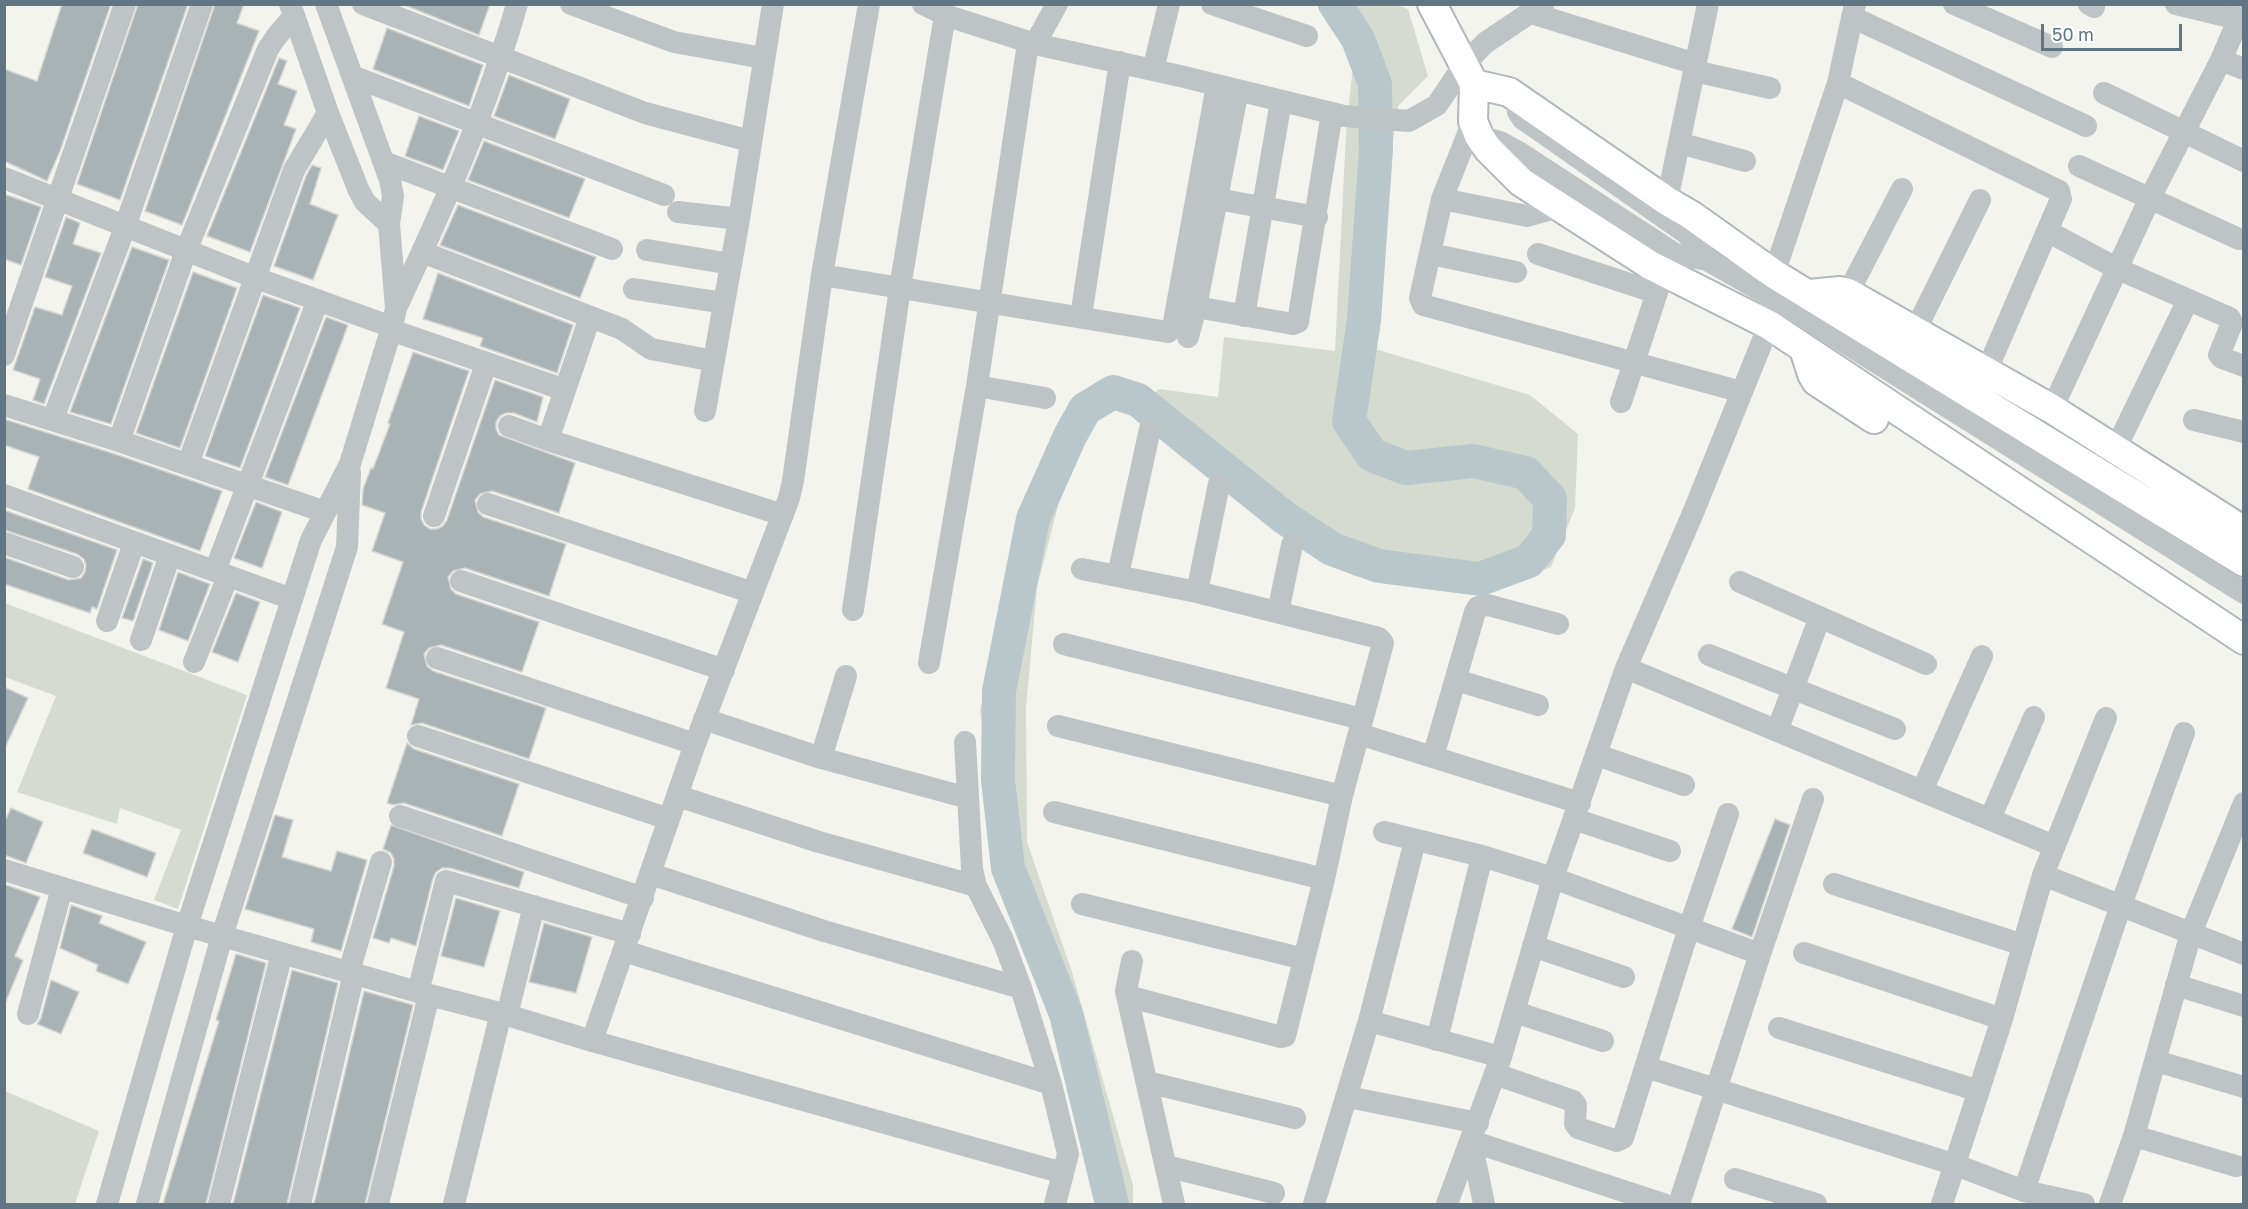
<!DOCTYPE html>
<style>
body{margin:0}
#map{position:relative;width:2248px;height:1209px;overflow:hidden;background:#f4f4ef;font-family:"Golos Text",sans-serif}
canvas{display:block}
.frame{position:absolute;inset:0;border:6px solid #617682;pointer-events:none}
.scale{position:absolute;left:2041px;top:24px;width:141px;height:27px;box-sizing:border-box;border:3px solid #617682;border-top:0;padding-left:8px;font-size:18px;line-height:21px;white-space:nowrap;color:#617682;-webkit-text-stroke:4px #fff;paint-order:stroke}
</style>
<div id="map">
<canvas width="2248" height="1209"></canvas>
<div class="frame"></div>
<div class="scale">50 m</div>
</div>
<script>
const context = document.querySelector('canvas').getContext('2d');
context.lineJoin = 'round';
function fillPath(path, color) {
  context.fillStyle = color;
  context.fill(path, 'evenodd');
}
function trace(path, color, width, dash) {
  context.strokeStyle = color;
  context.lineWidth = width;
  context.lineCap = dash ? 'butt' : 'round';
  context.setLineDash(dash || []);
  context.stroke(path);
}
fillPath(new Path2D(`
 M1350,5H1396L1408,9L1428,76L1398,106L1387,186L1375,349L1530,395L1578,434L1575,508L1551,567L1502,587L1418,583L1354,576L1176,445L1135,412L1159,389L1218,397L1224,337L1335,351L1346,134L1353,65Z
 M1059,421L1071,456L1037,587L1026,708L1027,842L1072,972L1133,1185V1204H1102L1069,1074L1037,982L997,853L980,709L995,658L1033,501Z
 M5,603L247,695L178,909L154,900L181,830L120,808L117,824L17,792L56,696L5,677Z
 M5,1091L99,1131L75,1204H5Z`), '#d5dbd0');
trace(new Path2D(`
 M1112,1204L1066,1014L1008,868L998,780L999,691L1033,519L1070,436L1085,409L1113,392L1138,400L1285,518L1332,549L1379,566L1480,579L1529,561L1549,535L1550,499L1526,473L1473,461L1406,468L1372,455L1349,421L1364,320L1376,149L1375,84L1358,39L1335,4`), '#b9c7cb', 34);
const building = new Path2D(`
 M62,4H111L60,151L47,181L4,161V69L37,81Z
 M138,4H188L120,200L77,184Z
 M215,4H244L237,23L259,31L182,225L145,211Z
 M402,4H490L479,35Z
 M387,28L483,65L469,106L373,69Z
 M279,58L287,61L278,84L297,91L284,125L296,129L250,252L207,236Z
 M509,75L570,99L555,139L494,116Z
 M419,116L459,131L443,170L405,156Z
 M484,141L585,179L569,218L468,180Z
 M312,165L321,168L310,204L338,215L313,280L274,266L306,176Z
 M4,194L41,207L21,265L4,259Z
 M458,205L596,257L580,298L440,245Z
 M66,217L80,223L73,244L101,253L44,404L33,400L40,379L13,370L35,307L62,315L72,286L45,277Z
 M132,247L169,260L111,424L70,412Z
 M193,272L237,288L180,448L136,433Z
 M438,273L573,325L557,373L480,346L483,338L423,319Z
 M263,295L300,308L240,468L205,456Z
 M326,317L348,325L288,485L265,477Z
 M413,352L469,371L421,512V519L424,525L430,529H437L443,526L447,520L495,380L543,397L537,422L514,413H506L500,416L496,422V429L499,435L575,463L559,513L492,491L480,494L475,500L478,512L483,517L566,544L549,596L465,568L453,571L448,577L451,589L456,594L539,622L522,672L441,645L429,648L424,654L427,666L433,671L546,708L529,759L422,723L411,725L419,699L386,688L404,632L382,624L403,562L372,551L385,513L362,505L363,489L371,468L373,469L390,424L388,423Z
 M4,419L115,454L222,491L200,551L28,489L39,457L4,445Z
 M256,502L282,512L262,568L234,558Z
 M4,510L117,550L97,609L92,607L90,613L4,584V557L69,580L81,578L85,572L86,565L84,559L77,554L4,530Z
 M143,559L153,563L133,621L122,618Z
 M178,572L210,584L188,641L159,630Z
 M236,593L260,602L238,662L212,652Z
 M4,687L28,698L4,750Z
 M407,743L414,749L519,784L502,836L404,803L393,805L387,803Z
 M11,808L43,822L26,863L4,855V823Z
 M275,815L293,820L282,857L331,871L337,851L367,860L341,951L311,942L314,929L245,909Z
 M1775,819L1790,825L1752,937L1732,929Z
 M391,825L524,872L519,888L450,868H442L436,872L433,878L416,946L391,938L389,943L373,938L394,866V859L391,853L383,849Z
 M92,829L156,853L147,877L83,853Z
 M4,884L40,897L15,956L23,960L5,1004Z
 M456,898L500,911L484,967L441,956Z
 M71,905L102,916L99,923L146,942L128,984L96,971L98,965L60,948Z
 M544,923L592,937L576,993L529,982Z
 M236,954L266,963L206,1204H163L219,1021L216,1020Z
 M292,970L338,983L287,1204H233Z
 M51,980L79,992L61,1034L37,1024L41,1018Z
 M364,991L413,1005L365,1204H314Z`);
fillPath(building, '#a9b3b6');
trace(building, '#d5d5d2', 1.5);
const major = new Path2D(`
 M1432,4L1474,84L1473,121L1479,136L1488,149L1521,182L1650,265L1769,325L2244,640
 M1474,84L1509,92L1667,201L1691,215L1774,274L2244,562
 M1810,294L1840,291L1848,293L2052,409L2244,531
 M1804,349L1812,374L1816,381L1874,419`);
trace(major, '#b2b7ba', 32);
trace(new Path2D(`
 M290,4L328,113L359,191L365,202L389,224
 M363,4L645,113L750,141
 M571,4L674,42L763,58
 M923,4L948,16L1035,44L1180,76L1344,116L1409,121L1437,105L1464,65L1485,43L1543,4
 M1212,4L1307,36
 M1954,4L2052,47
 M2089,4L2094,7
 M2176,4L2238,19
 M1531,13L1696,64
 M1852,17L2086,126
 M1035,44L1057,4
 M2221,60L2244,69
 M1153,70L1169,4
 M1694,71L1770,88
 M352,76L664,195
 M1838,83L2059,191L2061,199L1987,370
 M2104,93L2244,161
 M1518,112L1523,119L1686,233L1695,242L1707,260
 M1473,121L1442,199L1420,298L1423,305L1742,392
 M1479,136L1500,142L1520,153L1675,254L1707,260L1772,297L2244,593
 M1679,143L1745,161
 M384,162L612,249
 M2079,166L2239,239
 M4,178L256,278L392,327
 M1217,199L1317,217
 M1442,199L1527,216L1560,207
 M1667,201L1708,4
 M678,212L739,219
 M2047,231L2118,269L2230,318L2232,323L2219,355L2222,358L2244,366
 M647,250L731,264
 M422,252L622,329L651,349L714,361
 M1431,254L1516,272
 M1538,254L1657,293
 M822,275L1168,332L1173,327L1217,85
 M634,289L724,303
 M1848,293L1902,189
 M397,306C443,208 487,109 517,4
 M1196,307L1293,324L1298,322L1332,113
 M1081,316L1120,62
 M1244,316L1281,101
 M391,330L565,390
 M1915,331L1980,200
 M1188,337L1196,307L1238,90
 M4,355L125,4
 M977,386L1045,398
 M1621,402L1664,271
 M4,405L119,441L325,512
 M2052,409L2150,198L2221,60L2244,7
 M705,411L739,219L773,4
 M53,419L125,227L202,4
 M2194,420L2244,432
 M509,426L548,440L783,515
 M548,440L590,317
 M119,441L186,251L268,49L276,37L294,16
 M2115,450L2188,300
 M188,464L294,170L328,113
 M4,495L292,599
 M488,504L753,593
 M434,516L486,364
 M4,543L73,567
 M1082,569L1197,592L1379,638L1383,643L1342,796L1324,879L1285,1036L1281,1037L1127,996
 M215,571L318,300
 M1118,575L1150,429
 M461,581L724,670
 M1740,582L1926,664
 M1197,592L1219,484
 M853,610L900,288L945,15
 M1278,612L1292,545
 M107,621L134,543
 M141,640L170,555
 M1064,644L1362,719
 M1709,655L1895,729
 M437,658L695,744
 M194,662L228,576
 M929,663L977,386L1028,43
 M1626,668L2054,846
 M1456,680L1538,705
 M704,719L821,758L968,798
 M1058,726L1342,796
 M1777,731L1820,617
 M1359,734L1580,803
 M418,736L669,819
 M965,742L972,869L976,886L1003,940L1021,988L1051,1084L1068,1154L1055,1204
 M1597,755L1684,785
 M1433,757L1475,612L1478,607L1488,605L1558,624
 M821,758L846,676
 M1922,791L1982,656
 M678,796L819,842L976,886
 M1054,812L1324,879
 M400,816L643,898
 M1574,819L1670,851
 M1990,819L2034,717
 M1384,832L1482,856L1553,878L1760,954
 M4,870L187,926L418,992L507,1015L592,1041L1063,1173
 M651,874L824,931L1021,988
 M2043,875L2244,954
 M1834,884L2023,945
 M1082,904L1304,959
 M1533,946L1624,977
 M624,951L1051,1084
 M1804,953L2002,1019
 M1132,961L1126,991L1174,1204
 M349,972L381,862
 M2176,985L2244,1006
 M418,992L446,881L630,934
 M1515,1012L1603,1041
 M28,1014L62,888
 M507,1015L534,906
 M1369,1021L1501,1057
 M1779,1028L1979,1091
 M1437,1040L1482,856
 M592,1041L695,744L789,498L793,481L822,275L869,4
 M2156,1061L2244,1087
 M1646,1067L1956,1165L2024,1191L2084,1204
 M1495,1074L1573,1101L1576,1105L1575,1124L1578,1128L1617,1141L1623,1138L1689,928L1728,814
 M1147,1082L1295,1118
 M1348,1097L1478,1123
 M2134,1136L2236,1166
 M1471,1141L1663,1204
 M1471,1141L1484,1204
 M1166,1166L1274,1193
 M1735,1179L1816,1204
 M2024,1191L2121,905L2184,733
 M107,1204L187,926L311,540L350,464L392,327L396,308L389,224L393,196L390,180L326,4
 M147,1204L222,936L347,547L350,472
 M219,1204L282,953
 M300,1204L354,973
 M378,1204L429,995
 M454,1204L501,1013
 M1314,1204L1369,1021L1415,841
 M1447,1204L1501,1057L1553,878L1626,668L1693,513L1769,325L1774,274L1838,83L1855,4
 M1679,1204L1760,954L1813,799
 M1942,1204L2002,1019L2043,875L2106,718
 M2110,1204L2134,1136L2191,933L2244,803`), '#bec4c6', 22);
trace(major, '#fff', 28);
</script>
